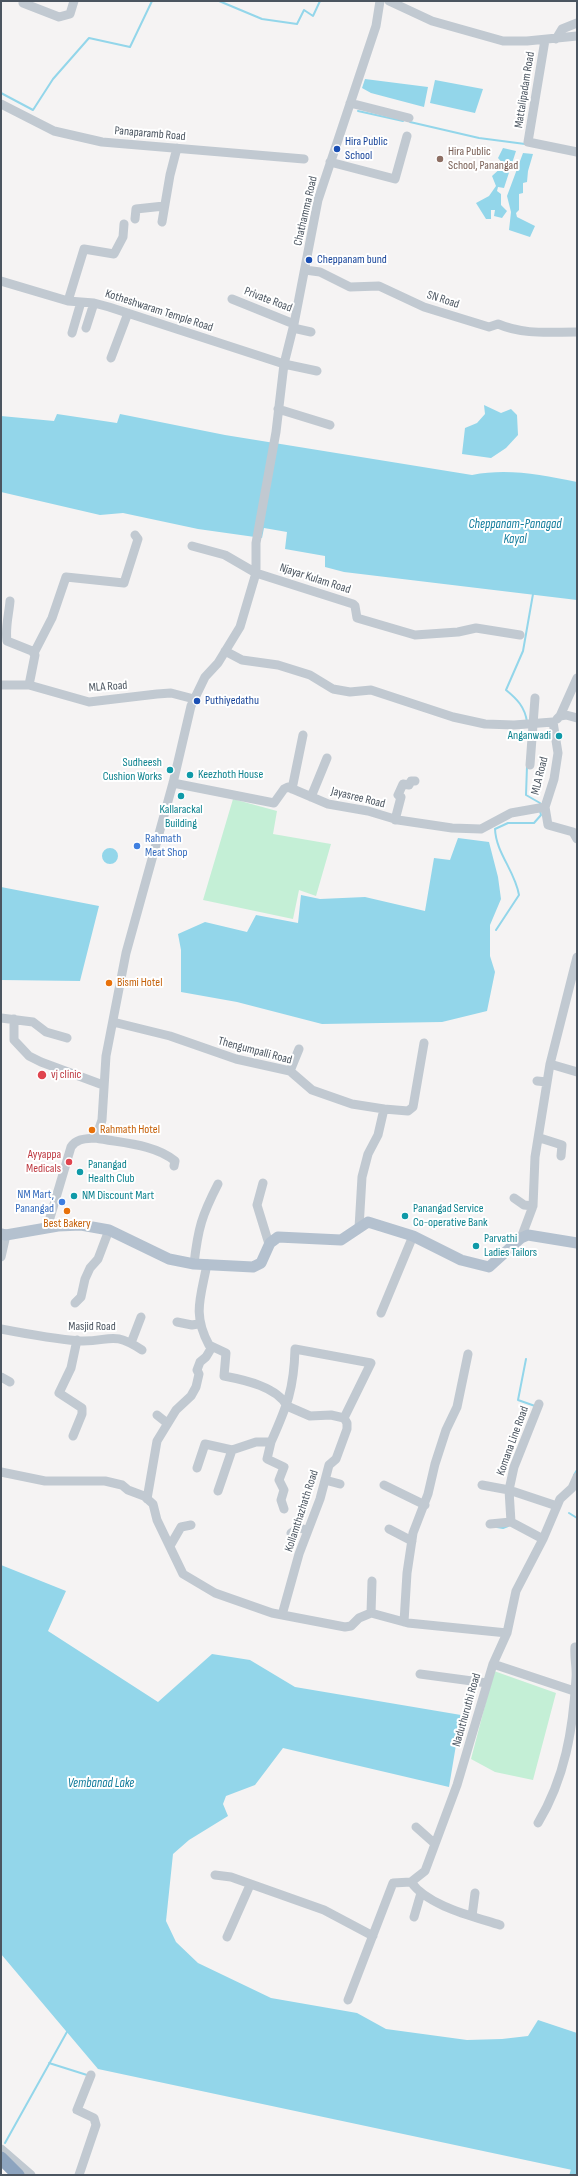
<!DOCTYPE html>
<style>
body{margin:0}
#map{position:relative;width:578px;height:2176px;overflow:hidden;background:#f5f3f3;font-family:"Sofia Sans Condensed",sans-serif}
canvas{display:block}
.frame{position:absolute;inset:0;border:2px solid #4b5560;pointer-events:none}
</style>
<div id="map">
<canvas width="578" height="2176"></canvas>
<div class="frame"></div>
</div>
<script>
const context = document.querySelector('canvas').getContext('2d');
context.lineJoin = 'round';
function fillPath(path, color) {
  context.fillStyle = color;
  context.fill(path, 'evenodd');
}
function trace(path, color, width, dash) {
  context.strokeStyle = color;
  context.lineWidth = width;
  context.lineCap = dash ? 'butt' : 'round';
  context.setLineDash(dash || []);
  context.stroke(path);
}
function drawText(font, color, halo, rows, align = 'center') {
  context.font = font + ' "Sofia Sans Condensed",sans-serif';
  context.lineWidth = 4;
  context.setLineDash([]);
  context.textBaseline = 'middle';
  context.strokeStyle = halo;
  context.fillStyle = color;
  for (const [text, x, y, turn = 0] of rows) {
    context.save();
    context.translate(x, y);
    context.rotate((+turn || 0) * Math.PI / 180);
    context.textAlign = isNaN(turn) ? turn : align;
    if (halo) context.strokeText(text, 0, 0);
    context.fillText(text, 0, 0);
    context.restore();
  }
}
fillPath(new Path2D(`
 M233,799L277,811L273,834L331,844L316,896L299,890L293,919L203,900Z
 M494,1671L556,1693L533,1780L495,1772L471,1759Z`), '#c4efd6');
fillPath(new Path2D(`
 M365,79L428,87L424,107L371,93L362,88Z
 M435,80L483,89L475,113L430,103Z
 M503,148L516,151L504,188L498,187L497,191L501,194V205L507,211L502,218L494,216L495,210H491V219H486L476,203L489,196L496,186L492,176L504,165L498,158Z
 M523,153L533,154L528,171L527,182L523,183V193L519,194V210L516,213L517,217L535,226L530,237L509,230L511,212L507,196Z
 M484,405L501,413L511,409L517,415L518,435L506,448L491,458L462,454L465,428L477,423L485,414Z
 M57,414L117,423L120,414L225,435L472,475C509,468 540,475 577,482V600L344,572L325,567V556L285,549L287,532L264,528L262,538L198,529L123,513L100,515L1,492V416L54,421Z
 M458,838L489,842L498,877L501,899L490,925V956L495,972L487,1011L442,1022L322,1024L237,1002L181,992V950L178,934L205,922L247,932L256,915L298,923L301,895L320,899L365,897L425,911L434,858L450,860Z
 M102 856a8 8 0 1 1 16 0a8 8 0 1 1-16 0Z
 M1,887L99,906L80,981L1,980Z
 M1,1565L66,1591L48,1631L158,1702L212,1654L250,1660L295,1687L461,1715L449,1787L283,1748L255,1785L226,1796L223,1804L228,1816L189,1840L173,1854L166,1921L176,1942L198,1963L271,1998L357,2013L386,2029L467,2040L502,2039L528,2036L538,2020L577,2033V2171L98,2069L1,1954Z`), '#93d6ea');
trace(new Path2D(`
 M219,1L262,19L297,24L304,10L313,16L320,1
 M1,93L33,110L53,79L89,38L130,47L152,1
 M358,111L403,121
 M410,122L479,138L525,144
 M527,722C525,707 517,699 506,690L523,651L533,594
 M527,766L526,795L540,803V805
 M496,930L519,895C515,871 496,853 495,829L508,823H534L541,815L540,811
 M526,1359L518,1400L535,1406
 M574,1475L577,1470
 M569,1513L577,1518
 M497,1527L503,1528L508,1526
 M49,2063L87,2075
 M5,2143L68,2030`), '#93d6ea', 2);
trace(new Path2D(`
 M573,2175L577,2160`), '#93d6ea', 7);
trace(new Path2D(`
 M389,1L432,21L503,41H527L577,36
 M23,3L59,17L70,14L74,1
 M556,39L562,29L577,23
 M545,40L528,142L577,152
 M350,103L409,118
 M1,104L54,131L102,142L304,159
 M330,162L395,179L407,136
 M135,219L136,209L164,206
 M162,222L170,175L177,148
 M305,270L320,272L350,287L379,286L424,307L489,327L498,324C524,335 548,332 577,332
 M1,281L68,301L94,303L109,307L284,364L317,371
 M232,299L294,324
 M68,301L84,249L114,254L123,237L124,224
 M86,328L94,303
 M293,328L311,332
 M72,333L81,302
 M111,358L128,313
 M278,409L330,425
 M192,546L225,555L256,573L353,604L355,606L357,618L415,635L458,632L476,628L520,635
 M10,601C9,614 5,627 7,641L32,651L35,655L29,685
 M225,651L242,660L278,665L310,675L333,689L350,692L371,690L453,717L485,724L514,725L553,722L558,753L554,779L545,807L548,825L573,832L577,839
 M34,653L52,618L66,577L124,583L138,539L135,535
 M1,685H29L89,702L157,694L171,693L194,699
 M560,716L577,678
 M557,719L560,716L566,715L577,718
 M530,765L535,698
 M173,783L274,803L284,789L288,787L328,804L368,811L398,820L452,828L481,829L511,813L545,807
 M292,789L303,735
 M311,797L327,758
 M395,820L401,797L398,795L403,784L409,785L411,781H415
 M1,1018L33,1022L46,1032L67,1038
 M14,1019V1040L29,1056L41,1062L103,1085
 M113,1022L170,1036L236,1059L290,1071L312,1090L352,1104L384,1109L378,1135L368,1154L362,1177L359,1228
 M550,1064L577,1072
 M290,1071L299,1049
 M537,1081L547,1082
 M384,1109L408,1111L413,1107L424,1043
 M96,1138C121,1143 155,1144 175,1161L174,1166
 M540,1138L562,1145L561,1156
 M263,1183L257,1205L269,1244
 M514,1198L524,1205L533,1206
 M47,1228L71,1147C77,1138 86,1139 96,1138L102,1120L106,1056L126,953L173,783L191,706L205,677L218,663L240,627L256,573V543L276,432L284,364L294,324L318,200L376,26L380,1
 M521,1238L533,1206L535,1157L550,1064L577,957
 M1,1257L6,1235
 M194,1264C198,1228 202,1215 218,1184
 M207,1264C201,1297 192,1314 209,1345L226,1353L224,1376C245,1380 277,1387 287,1406L310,1416L331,1415L344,1418L347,1423V1429L336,1459L329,1465L320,1499L299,1554L282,1615
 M75,1303L81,1297L85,1279L90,1268L98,1259L109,1230
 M381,1313L413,1236
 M177,1322L192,1325L198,1324
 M1,1329C27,1334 54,1339 80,1341C111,1342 111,1330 142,1350
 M131,1343L141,1317
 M1,1377L10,1382
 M539,1404L514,1467L509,1490L511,1522L543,1539
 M157,1415L167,1423
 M73,1436L82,1414V1408L59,1393L71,1368L77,1340
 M271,1442L267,1459L284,1467L279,1480L284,1490L281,1500L284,1509
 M197,1468L205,1444L232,1450L256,1442H271C287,1406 294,1389 295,1349L371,1363L344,1418
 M1,1472L45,1481H105L122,1485L128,1490L144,1496L153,1504L157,1520L183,1574L215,1593L272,1613L345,1627L351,1626L359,1618L371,1613L408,1623L507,1633
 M325,1480L340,1484
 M384,1485L425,1505
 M482,1485L509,1490L557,1506
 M218,1491L232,1450
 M147,1499L157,1441L176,1410L191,1396L196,1387L199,1374L197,1370L200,1362L206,1357L212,1347
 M490,1524L511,1522
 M389,1529L412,1541
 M291,1533L299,1528L307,1530
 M170,1546L181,1527L191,1525
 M371,1613L372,1581
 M404,1622L407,1573L413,1533L428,1494L435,1464L446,1430L457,1407L468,1354
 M493,1664L577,1692
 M420,1674L487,1683
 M538,1823C565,1778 573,1730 576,1678C577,1668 574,1658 575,1647
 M416,1827L434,1843
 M215,1875L231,1877L324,1910L373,1936
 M411,1882C428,1906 472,1916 500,1925
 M472,1916L475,1893
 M414,1917L421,1893
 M227,1937L250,1885
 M348,2000L393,1883L411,1882L425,1871L457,1785L493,1664L507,1633L516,1591L543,1539L560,1499L572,1488L577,1477
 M1,2149L31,2175
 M79,2175L96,2125L94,2118L77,2110L91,2075`), '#c1c9d1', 9);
trace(new Path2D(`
 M1,1234L6,1235L58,1226L81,1225L109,1230L169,1259L194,1264L253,1267L261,1263L270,1243L278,1237L341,1240L368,1222L413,1236L461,1260L489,1267L521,1238L528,1235L577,1243`), '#b4c1cf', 11);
trace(new Path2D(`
 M1,2158L18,2175`), '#8da4bf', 13);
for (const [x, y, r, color] of [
 [337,149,4,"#1a4fb4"],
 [440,159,4,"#8d6e63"],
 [309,260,4,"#1a4fb4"],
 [197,701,4,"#1a4fb4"],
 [559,736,4,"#0f9aa8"],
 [170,770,4,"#0f9aa8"],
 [190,775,4,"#0f9aa8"],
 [181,796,4,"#0f9aa8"],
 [137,846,4,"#3f7fe0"],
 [109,983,4,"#e8710a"],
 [42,1075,5,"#e0444e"],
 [92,1130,4,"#e8710a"],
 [69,1162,4,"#e0444e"],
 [80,1172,4,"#0f9aa8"],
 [74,1196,4,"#0f9aa8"],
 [62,1202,4,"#3f7fe0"],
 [67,1211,4,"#e8710a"],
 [405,1216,4,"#0f9aa8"],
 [476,1246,4,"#0f9aa8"]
]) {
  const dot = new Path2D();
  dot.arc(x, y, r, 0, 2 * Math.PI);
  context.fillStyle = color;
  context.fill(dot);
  trace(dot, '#fff', 1.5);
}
drawText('12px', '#4b5560', '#fff', [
 ["Mattalipadam Road",525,90,-81],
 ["Panaparamb Road",150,134,5],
 ["Chathamma Road",306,211,-77],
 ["Private Road",268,300,21],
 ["SN Road",443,300,18],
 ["Kotheshwaram Temple Road",159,311,18],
 ["Njayar Kulam Road",315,579,18],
 ["MLA Road",108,687,-4],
 ["MLA Road",540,776,-76],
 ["Jayasree Road",358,798,14],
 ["Thengumpalli Road",255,1051,15],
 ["Masjid Road",92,1327],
 ["Komana Line Road",513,1441,-70],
 ["Kollamthazhath Road",302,1511,-72],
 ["Naduthuruthi Road",467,1710,-74]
]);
drawText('12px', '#164399', '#fff', [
 ["Hira Public",345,142],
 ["School",345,156],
 ["Cheppanam bund",317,260],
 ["Puthiyedathu",205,701]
], 'left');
drawText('12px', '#785e54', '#fff', [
 ["Hira Public",448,152],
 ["School, Panangad",448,166]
], 'left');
drawText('12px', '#0d838f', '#fff', [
 ["Anganwadi",551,736,"right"],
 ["Sudheesh",162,763,"right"],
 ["Cushion Works",162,777,"right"],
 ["Keezhoth House",198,775],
 ["Kallarackal",181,810,"center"],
 ["Building",181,824,"center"],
 ["Panangad",88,1165],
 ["Health Club",88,1179],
 ["NM Discount Mart",82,1196],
 ["Panangad Service",413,1209],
 ["Co-operative Bank",413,1223],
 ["Parvathi",484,1239],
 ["Ladies Tailors",484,1253]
], 'left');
drawText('12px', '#366cbe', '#fff', [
 ["Rahmath",145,839],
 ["Meat Shop",145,853],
 ["NM Mart,",54,1195,"right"],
 ["Panangad",54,1209,"right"]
], 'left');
drawText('12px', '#c56008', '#fff', [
 ["Bismi Hotel",117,983],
 ["Rahmath Hotel",100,1130],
 ["Best Bakery",67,1224,"center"]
], 'left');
drawText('12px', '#be3a42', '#fff', [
 ["vj clinic",51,1075],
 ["Ayyappa",61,1155,"right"],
 ["Medicals",61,1169,"right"]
], 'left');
drawText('italic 13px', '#127c9c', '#fff', [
 ["Cheppanam-Panagad",515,525],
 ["Kayal",515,540],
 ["Vembanad Lake",101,1784]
]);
</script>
